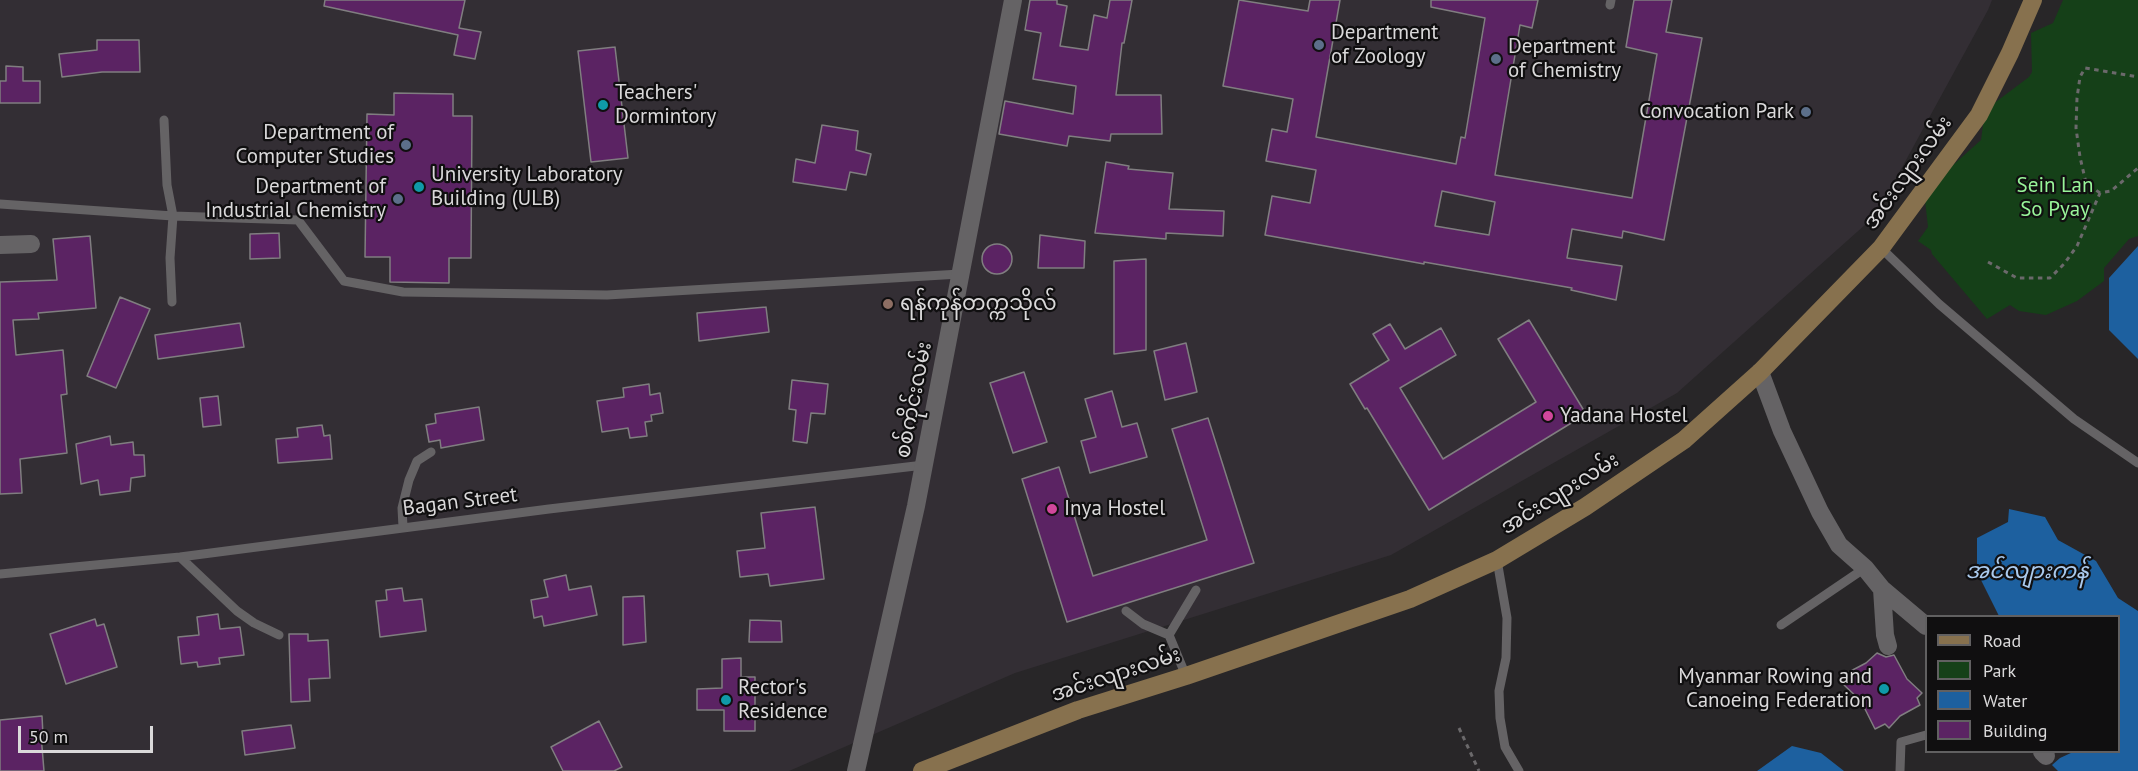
<!DOCTYPE html>
<html>
<head>
<meta charset="utf-8">
<style>
  body { margin:0 }
  #map { position:relative; width:2138px; height:771px; overflow:hidden; background:#282628; font-family:"PT Sans",sans-serif }
  canvas { display:block }
  .legend { position:absolute; left:1925px; top:615px; width:195px; height:138px; box-sizing:border-box; background:#100f10; border:2px solid #616061; margin:0; padding:8px 10px; list-style:none; font-size:18px; color:#dad9da }
  .legend li { display:flex; align-items:center; gap:12px; height:30px }
  .legend b { width:30px; border:2px solid #616061 }
  .scale { position:absolute; left:18px; top:726px; width:135px; height:27px; box-sizing:border-box; border:3px solid #dad9da; border-top:0; padding-left:8px; font-size:18px; line-height:21px; white-space:nowrap; color:#dad9da; -webkit-text-stroke:4px #100f10; paint-order:stroke }
</style>
</head>
<body>
<div id="map">
<canvas width="2138" height="771"></canvas>
<ul class="legend">
<li><b style="height:8px;background:#87714e"></b>Road</li>
<li><b style="height:16px;background:#154018"></b>Park</li>
<li><b style="height:16px;background:#1d609f"></b>Water</li>
<li><b style="height:16px;background:#5b2363"></b>Building</li>
</ul>
<div class="scale">50 m</div>
</div>
<script>
const c = document.querySelector('canvas').getContext('2d');
c.lineJoin = 'round';
function fill(path, color) {
  c.fillStyle = color;
  c.fill(path, 'evenodd');
}
function shape(rows) {
  const path = new Path2D();
  for (const r of rows) {
    if (r.length === 3) {
      path.moveTo(r[0] + r[2], r[1]);
      path.arc(r[0], r[1], r[2], 0, 2 * Math.PI);
      continue;
    }
    path.moveTo(r[0], r[1]);
    for (let i = 2; i < r.length; i += 2) path.lineTo(r[i], r[i + 1]);
  }
  return path;
}
function stroke(path, color, width, dash) {
  c.strokeStyle = color;
  c.lineWidth = width;
  c.lineCap = dash ? 'butt' : 'round';
  c.setLineDash(dash || []);
  c.stroke(path);
}
function label(font, color, halo, rows, align = 'center') {
  c.font = font + ' "PT Sans","Noto Sans Myanmar",sans-serif';
  c.lineWidth = 4.5;
  c.setLineDash([]);
  c.textBaseline = 'middle';
  c.strokeStyle = halo;
  c.fillStyle = color;
  for (const [text, x, y, turn = 0] of rows) {
    c.save();
    c.translate(x, y);
    c.rotate((+turn || 0) * Math.PI / 180);
    c.textAlign = isNaN(turn) ? turn : align;
    if (halo) c.strokeText(text, 0, 0);
    c.fillText(text, 0, 0);
    c.restore();
  }
}
fill(shape([
  [0,0,1992,0,1988,10,1876,215,1677,393,1391,555,1015,673,789,771,0,771]
]), '#332e34');
fill(shape([
  [2063,0,2138,0,2138,236,2129,239,2104,268,2104,281,2077,301,2046,315,2019,311,2010,305,1987,319,1932,254,1931,250,1918,241,1928,227,1924,191,1981,140,1985,110,2029,77,2032,72,2031,33,2053,23]
]), '#154018');
fill(shape([
  [2138,246,2138,359,2109,330,2109,278],
  [2009,509,2045,517,2058,540,2096,561,2118,598,2138,611,2138,771,2058,771,2052,765,2060,758,2073,752,2118,752,2118,616,1999,616,1977,572,1977,538,2008,522],
  [1792,746,1821,753,1844,771,1757,771]
]), '#1d609f');
const building = shape([
  [325,0,465,0,459,28,481,32,475,59,454,55,458,35,324,6,325,0],
  [1030,0,1057,0,1057,4,1067,6,1060,46,1088,50,1094,15,1107,18,1110,0,1132,0,1124,43,1122,43,1116,95,1161,95,1162,134,1111,134,1110,141,1069,136,1067,146,999,134,1005,101,1073,114,1076,86,1033,79,1041,33,1025,30,1030,0],
  [1239,0,1308,11,1310,0,1340,0,1316,137,1456,164,1461,137,1465,138,1485,18,1431,7,1431,0,1538,0,1532,28,1520,25,1495,175,1632,198,1657,54,1626,47,1634,0,1672,0,1666,32,1702,38,1664,240,1623,231,1622,238,1572,229,1567,258,1622,266,1616,300,1571,290,1572,288,1424,262,1424,264,1265,235,1272,196,1310,203,1316,170,1266,161,1272,129,1287,132,1293,99,1223,86,1239,0],
  [1442,191,1495,202,1489,235,1435,226,1442,191],
  [97,40,139,40,140,72,102,72,62,77,59,54,97,50,97,40],
  [615,47,628,158,591,162,578,51,615,47],
  [6,66,23,67,23,81,40,81,40,103,0,103,0,81,6,81,6,66],
  [394,93,453,94,453,116,472,116,471,258,449,258,449,283,390,282,390,257,365,257,367,114,394,115,394,93],
  [822,125,858,131,856,150,871,154,866,175,850,172,846,190,793,182,796,159,815,163,822,125],
  [1106,162,1129,166,1128,169,1173,173,1169,209,1224,211,1223,236,1166,233,1166,239,1095,233,1106,162],
  [279,233,280,258,250,259,250,234,279,233],
  [1040,235,1085,241,1084,268,1038,268,1040,235],
  [90,236,96,308,38,313,39,319,13,320,16,355,63,350,67,394,61,395,67,453,20,459,22,493,0,494,0,282,57,280,53,239,90,236],
  [997,259,15],
  [1146,259,1146,350,1114,354,1114,261,1146,259],
  [120,297,150,309,116,388,87,376,120,297],
  [766,307,769,332,699,341,697,313,766,307],
  [1529,320,1586,414,1429,510,1367,408,1365,409,1350,384,1389,360,1373,334,1390,324,1405,349,1441,328,1456,355,1400,388,1443,459,1536,402,1498,339,1529,320],
  [240,323,244,347,158,359,155,335,240,323],
  [1186,343,1197,392,1165,400,1154,351,1186,343],
  [1024,372,1047,442,1013,453,990,383,1024,372],
  [792,380,828,384,825,414,811,413,807,443,793,441,796,410,789,409,792,380],
  [649,384,650,395,660,393,663,413,651,415,652,421,645,422,647,436,630,438,628,428,602,432,597,401,624,397,623,388,649,384],
  [1112,391,1122,427,1137,423,1147,457,1090,473,1081,441,1096,437,1085,399,1112,391],
  [218,396,221,425,203,427,200,398,218,396],
  [479,407,484,440,441,448,440,440,429,442,426,425,436,423,435,414,479,407],
  [1208,418,1254,563,1067,622,1022,479,1059,467,1093,576,1207,540,1172,429,1208,418],
  [322,425,324,436,330,435,332,459,278,463,276,439,298,437,297,428,322,425],
  [110,436,111,445,133,442,134,455,144,455,145,476,131,478,130,491,100,495,98,480,81,484,76,444,110,436],
  [815,507,824,579,770,586,768,574,740,577,737,551,765,548,761,513,815,507],
  [566,575,569,590,591,586,597,615,544,626,542,616,534,618,531,600,548,597,544,580,566,575],
  [402,588,404,601,422,599,426,631,380,637,376,601,387,600,386,590,402,588],
  [644,596,646,642,623,645,623,597,644,596],
  [218,614,220,629,240,627,244,655,219,658,220,664,198,667,197,662,181,664,178,637,199,635,197,617,218,614],
  [95,619,97,626,104,624,117,667,66,684,50,634,95,619],
  [750,620,781,621,782,642,749,642,750,620],
  [289,634,308,634,308,641,328,640,330,678,309,679,310,701,291,702,289,634],
  [1877,653,1886,657,1894,655,1907,679,1922,693,1917,698,1920,705,1900,716,1889,728,1885,724,1875,729,1861,701,1844,685,1850,679,1847,673,1866,663,1877,653],
  [741,658,741,677,755,677,755,731,724,731,724,710,697,710,697,689,722,688,722,659,741,658],
  [42,716,43,735,41,735,44,771,0,771,0,720,42,716],
  [599,721,622,767,614,771,563,771,551,747,599,721],
  [291,725,295,748,245,755,242,731,291,725]
]);
fill(building, '#5b2363');
stroke(building, '#807e80', 1.5);
stroke(shape([
  [2100,193,2086,183,2080,157,2076,128,2077,98,2080,77,2085,68,2138,77],
  [1988,262,2017,278,2050,278,2064,264,2077,246,2100,193,2111,191,2138,168],
  [1459,728,1479,771]
]), '#6b696b', 3, [4.5, 4.5]);
stroke(shape([
  [1610,5,1611,0],
  [164,120,167,185,173,216,170,258,172,302],
  [0,204,173,216,298,220,344,281,403,292,607,295,960,274],
  [1881,248,1939,304,2074,419,2138,463],
  [403,527,402,508,409,480,417,461,431,452],
  [180,557,237,611,254,623,279,635],
  [1497,560,1507,618,1506,658,1499,691,1500,718,1505,747,1519,771],
  [0,574,180,557,549,509,924,465],
  [1126,611,1143,624,1169,635],
  [1781,625,1865,568],
  [1186,676,1169,635,1196,590],
  [1900,771,1901,742,1926,735]
]), '#656365', 9);
stroke(shape([
  [0,245,31,244],
  [1760,372,1782,431,1820,512,1839,545,1865,568,1882,589,1885,635,1888,646],
  [1882,589,1926,626],
  [2042,752,2046,756],
  [856,771,916,506,1013,0]
]), '#656365', 18);
stroke(shape([
  [922,771,1078,710,1186,676,1410,599,1497,560,1585,507,1684,440,1760,372,1881,248,1979,115,2010,53,2033,0]
]), '#87714e', 18);
for (const [x, y, r, color] of [
  [1319,45,6,"#5c6f8a"],
  [1496,59,6,"#5c6f8a"],
  [603,105,6,"#0f9aa8"],
  [1806,112,6,"#5c6f8a"],
  [406,145,6,"#5c6f8a"],
  [419,187,6,"#0f9aa8"],
  [398,199,6,"#5c6f8a"],
  [888,304,6,"#8d6e63"],
  [1548,416,6,"#d1479c"],
  [1052,509,6,"#d1479c"],
  [1884,689,6,"#0f9aa8"],
  [726,700,6,"#0f9aa8"]
]) {
  const dot = new Path2D();
  dot.arc(x, y, r, 0, 2 * Math.PI);
  c.fillStyle = color;
  c.fill(dot);
  stroke(dot, '#100f10', 2);
}
label('21px', '#dad9da', '#100f10', [
  ["Department",1331,33],
  ["of Zoology",1331,57],
  ["Department",1508,47],
  ["of Chemistry",1508,71],
  ["Teachers'",615,93],
  ["Dormintory",615,117],
  ["Convocation Park",1794,112,"right"],
  ["Department of",394,133,"right"],
  ["Computer Studies",394,157,"right"],
  ["University Laboratory",431,175],
  ["Building (ULB)",431,199],
  ["Department of",386,187,"right"],
  ["Industrial Chemistry",386,211,"right"],
  ["ရန်ကုန်တက္ကသိုလ်",900,304],
  ["Yadana Hostel",1560,416],
  ["Inya Hostel",1064,509],
  ["Myanmar Rowing and",1872,677,"right"],
  ["Canoeing Federation",1872,701,"right"],
  ["Rector's",738,688],
  ["Residence",738,712]
], 'left');
label('21px', '#dad9da', '#100f10', [
  ["အင်းလျားလမ်း",1908,173,-54],
  ["စစ်ကိုင်းလမ်း",914,400,-79],
  ["အင်းလျားလမ်း",1560,494,-32],
  ["Bagan Street",460,502,-7],
  ["အင်းလျားလမ်း",1116,675,-18]
]);
label('21px', '#98f499', '#100f10', [
  ["Sein Lan",2055,186],
  ["So Pyay",2055,210]
]);
label('italic 22px', '#abcbee', '#100f10', [
  ["အင်လျားကန်",2027,572]
]);
</script>
</body>
</html>
